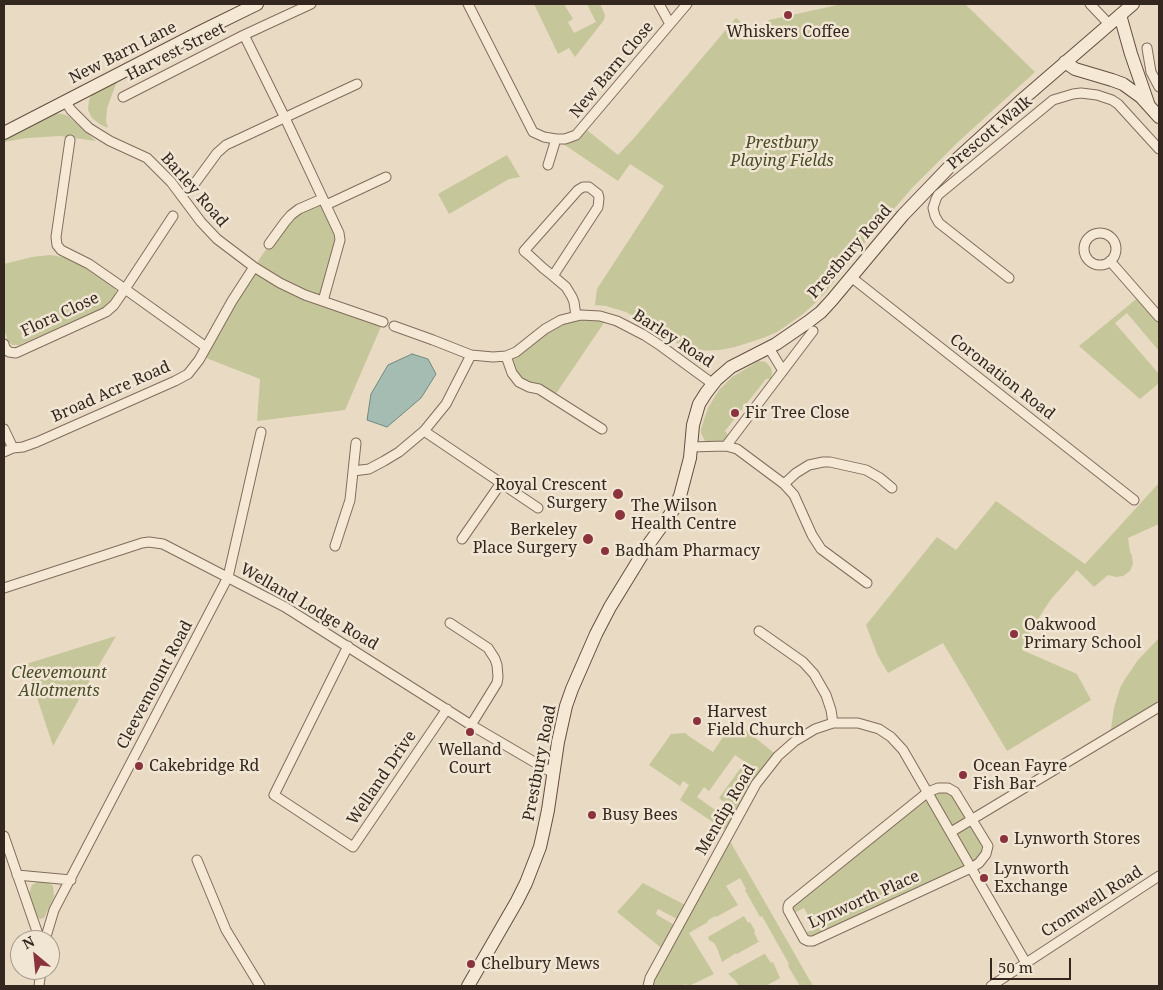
<!DOCTYPE html>
<html>
<head>
<meta charset="utf-8">
<style>
  body { margin:0 }
  #map { position:relative; width:1163px; height:990px; overflow:hidden; background:#e9dac4; font-family:"Noto Serif",serif }
  canvas { display:block }
  .frame { position:absolute; inset:0; border:5px solid #33271f; pointer-events:none }
  .north { position:absolute; left:10px; top:930px; width:50px; height:50px; box-sizing:border-box; background:#f1e5d3; border:1px solid #a5998b; border-radius:50%; rotate:332deg; font-size:14px; font-weight:700; line-height:20px; text-align:center; color:#33271f }
  .north::after { content:''; display:block; margin:auto; width:18px; height:22px; background:#8a333c; clip-path:polygon(50% 0,100% 100%,50% 72%,0 100%) }
  .scale { position:absolute; left:990px; top:958px; width:81px; height:22px; box-sizing:border-box; border:2px solid #33271f; border-top:0; padding-left:6px; font-size:15px; line-height:18px; white-space:nowrap; color:#33271f; -webkit-text-stroke:4px #f1e5d3; paint-order:stroke }
</style>
</head>
<body>
<div id="map">
<canvas width="1163" height="990"></canvas>
<div class="frame"></div>
<div class="north">N</div>
<div class="scale">50 m</div>
</div>
<script>
const c = document.querySelector('canvas').getContext('2d');
c.lineJoin = 'round';
function fill(path, color) {
  c.fillStyle = color;
  c.fill(path, 'evenodd');
}
function shape(rows) {
  const path = new Path2D();
  for (const r of rows) {
    if (r.length === 3) {
      path.moveTo(r[0] + r[2], r[1]);
      path.arc(r[0], r[1], r[2], 0, 2 * Math.PI);
      continue;
    }
    path.moveTo(r[0], r[1]);
    for (let i = 2; i < r.length; i += 2) path.lineTo(r[i], r[i + 1]);
  }
  return path;
}
function stroke(path, color, width, dash) {
  c.strokeStyle = color;
  c.lineWidth = width;
  c.lineCap = dash ? 'butt' : 'round';
  c.setLineDash(dash || []);
  c.stroke(path);
}
function label(font, color, halo, rows, align = 'center') {
  c.font = font + ' "Noto Serif",serif';
  c.lineWidth = 5;
  c.setLineDash([]);
  c.textBaseline = 'middle';
  c.strokeStyle = halo;
  c.fillStyle = color;
  for (const [text, x, y, turn = 0] of rows) {
    c.save();
    c.translate(x, y);
    c.rotate((+turn || 0) * Math.PI / 180);
    c.textAlign = isNaN(turn) ? turn : align;
    if (halo) c.strokeText(text, 0, 0);
    c.fillText(text, 0, 0);
    c.restore();
  }
}
fill(shape([
  [534,4,564,4,573,19,568,22,574,33,596,22,587,4,600,4,605,15,604,20,575,57,569,48,558,54],
  [842,4,965,4,1035,72,958,142,912,188,861,247,825,293,814,304,803,314,777,332,763,338,735,347,720,350,690,351,635,317,626,312,606,306,595,305,597,289,664,186,630,164,618,181,556,139,565,139,583,127,618,155,634,138,736,18,755,34,769,20],
  [121,78,116,84,107,108,106,121,108,128,101,125,92,118,88,110,89,100,93,92],
  [52,113,62,114,68,116,96,141,60,136,27,138,4,142,4,138],
  [507,155,520,177,509,179,449,214,438,194],
  [322,199,339,233,323,301,383,322,345,410,257,421,260,379,201,356,254,267,285,222],
  [50,255,63,257,85,268,114,286,116,291,115,295,110,304,106,307,19,345,12,345,8,341,4,329,4,264,32,257],
  [1140,296,1159,317,1159,351,1127,313,1115,323,1159,374,1159,383,1140,399,1079,346],
  [608,317,553,398,512,373,511,354,561,320],
  [759,361,766,362,771,368,772,372,771,379,766,379,725,431,728,435,724,440,721,442,708,443,705,441,701,433,701,429,708,408,719,390,732,377],
  [1159,483,1159,524,1128,538,1130,552,1132,556,1133,564,1130,571,1123,576,1116,577,1108,575,1094,587,1077,570,1052,598,1045,608,1032,629,1022,650,1077,674,1091,700,1007,751,943,643,888,673,878,656,866,625,937,537,956,550,996,501,1085,564],
  [116,636,77,703,53,746,26,664],
  [1159,638,1159,706,1110,736,1114,708,1120,688,1125,679,1138,660],
  [734,721,778,756,729,833,680,800,689,785,683,781,680,786,649,765,671,734,686,733,687,735,713,752],
  [735,755,745,762,719,798,724,802,718,812,697,797,704,787,709,791],
  [948,788,988,846,979,863,813,941,802,935,815,928,804,908,790,915,789,904,928,792],
  [727,836,762,897,813,986,800,986,788,966,789,964,762,916,760,917,745,890,746,889,740,878,726,886,738,905,716,917,715,916,707,921,708,922,689,933,714,974,689,986,687,986,686,984,684,985,684,986,648,986,665,951,617,912,643,883,689,907],
  [658,909,681,921,678,927,657,915,656,913],
  [39,881,47,882,53,886,54,897,44,918,40,919,37,917,29,893,32,885],
  [744,916,748,923,750,922,755,931,754,932,758,941,760,941,737,954,736,953,722,962,717,948,714,943,709,940,708,937],
  [764,954,765,954,771,963,773,962,780,978,766,986,739,986,735,980,728,974]
]), '#c5c699');
const water = shape([
  [412,354,428,359,436,374,421,398,387,427,367,420,371,394,388,365,412,354]
]);
fill(water, '#a5bcb3');
stroke(water, '#6e8980', 1);
const street = shape([
  [468,4,533,132,544,137,556,139,565,139,576,135,687,4],
  [659,4,670,24],
  [1090,4,1109,24],
  [244,35,311,4],
  [1147,48,1151,72,1159,87],
  [123,97,244,35,285,118,339,233,340,240,323,301],
  [65,101,71,110,89,128,110,141,147,158,171,182,201,222,217,239,254,267,280,283,305,295,383,322],
  [70,140,56,237,57,245,61,250,89,264,125,289,206,347],
  [548,165,556,139],
  [195,183,217,153,226,145,357,84],
  [326,205,386,177],
  [1100,249,16],
  [269,244,285,222,291,215,299,209,322,199],
  [1110,261,1159,317],
  [553,276,598,207,599,198,598,194,589,187,583,187,578,190,524,251,530,256,543,268,553,276,566,287,572,297,574,302,576,316],
  [851,277,1134,500],
  [1009,278,939,223,935,216,933,208,936,199,938,195,1053,100,1073,94,1081,93,1097,95,1112,100,1118,104,1159,149],
  [394,326,433,340,471,355,493,357,506,356,516,352,545,329,561,320,581,315,600,316,617,321,644,335,661,346,713,384],
  [4,344,5,348,9,352,16,353,106,312,114,305,125,289,173,216],
  [769,348,783,371],
  [506,356,512,373,519,382,529,387,539,389,602,429],
  [4,429,13,448],
  [424,431,501,483,462,539],
  [726,446,813,331],
  [690,447,726,446,737,449,784,484,794,495,812,535,821,549,867,583],
  [4,452,13,448,23,447,37,442,175,381,188,374,199,360,232,301,254,267],
  [353,471,369,469,384,461,399,452,424,431,446,404,471,355],
  [501,483,538,508],
  [784,484,796,473,809,465,823,462,830,462,866,470,880,478,892,488],
  [335,546,350,500,356,443],
  [4,588,142,543,149,542,163,544,285,607,471,725,553,773],
  [450,623,488,648,495,659,497,665,498,677,497,683,471,725],
  [759,631,803,662,814,674,826,695,831,710,833,723],
  [348,646,274,795,353,847,447,709],
  [938,788,948,788,955,792,988,846,986,854,979,863,971,868,813,941,808,941,804,939,788,910,788,907,789,904,928,792,938,788],
  [951,832,1159,707],
  [4,836,40,940],
  [197,860,226,930,260,986],
  [17,875,71,880],
  [45,940,54,910,228,577,261,432],
  [39,986,41,970],
  [648,986,650,978,756,784,778,756,795,741,815,729,833,723,858,723,879,729,891,737,903,750,1026,963],
  [991,986,1159,876]
]);
const secondary = shape([
  [1120,15,1131,54,1148,103],
  [1065,62,1075,69,1112,80,1123,84,1141,97,1159,117],
  [4,133,200,32,257,4],
  [468,986,517,901,526,883,540,847,544,829,548,810,558,742,566,706,572,689,596,634,610,607,648,545,674,509,680,496,690,458,693,425,699,404,706,393,716,380,731,367,776,344,808,322,821,312,832,300,903,215,954,162,1023,99,1133,4]
]);
stroke(street, '#816c5d', 11);
stroke(secondary, '#634e40', 14);
stroke(street, '#f5e9d6', 9);
stroke(secondary, '#f5e9d6', 12);
for (const [x, y, r, color] of [
  [788,15,5,"#8a333c"],
  [735,413,5,"#8a333c"],
  [618,494,6,"#8a333c"],
  [620,515,6,"#8a333c"],
  [588,539,6,"#8a333c"],
  [605,551,5,"#8a333c"],
  [1014,634,5,"#8a333c"],
  [697,721,5,"#8a333c"],
  [470,732,5,"#8a333c"],
  [139,766,5,"#8a333c"],
  [963,775,5,"#8a333c"],
  [592,815,5,"#8a333c"],
  [1004,839,5,"#8a333c"],
  [984,878,5,"#8a333c"],
  [471,964,5,"#8a333c"]
]) {
  const dot = new Path2D();
  dot.arc(x, y, r, 0, 2 * Math.PI);
  c.fillStyle = color;
  c.fill(dot);
  stroke(dot, '#f1e5d3', 2);
}
label('16px', '#33271f', '#f1e5d3', [
  ["Whiskers Coffee",788,32,"center"],
  ["Fir Tree Close",745,413],
  ["Royal Crescent",607,485,"right"],
  ["Surgery",607,503,"right"],
  ["The Wilson",631,506],
  ["Health Centre",631,524],
  ["Berkeley",577,530,"right"],
  ["Place Surgery",577,548,"right"],
  ["Badham Pharmacy",615,551],
  ["Oakwood",1024,625],
  ["Primary School",1024,643],
  ["Harvest",707,712],
  ["Field Church",707,730],
  ["Welland",470,750,"center"],
  ["Court",470,768,"center"],
  ["Cakebridge Rd",149,766],
  ["Ocean Fayre",973,766],
  ["Fish Bar",973,784],
  ["Busy Bees",602,815],
  ["Lynworth Stores",1014,839],
  ["Lynworth",994,869],
  ["Exchange",994,887],
  ["Chelbury Mews",481,964]
], 'left');
label('16px', '#33271f', '#f1e5d3', [
  ["Harvest Street",176,52,-27],
  ["New Barn Lane",123,53,-27],
  ["New Barn Close",612,70,-50],
  ["Prescott Walk",990,133,-40],
  ["Barley Road",194,190,49],
  ["Prestbury Road",850,252,-49],
  ["Flora Close",60,315,-25],
  ["Barley Road",673,339,33],
  ["Coronation Road",1002,377,38],
  ["Broad Acre Road",111,392,-24],
  ["Welland Lodge Road",309,607,30],
  ["Cleevemount Road",155,685,-62],
  ["Prestbury Road",540,763,-79],
  ["Welland Drive",382,778,-56],
  ["Mendip Road",726,810,-60],
  ["Lynworth Place",864,900,-24],
  ["Cromwell Road",1092,902,-33]
]);
label('italic 16px', '#484d28', '#f1e5d3', [
  ["Prestbury",782,143],
  ["Playing Fields",782,161],
  ["Cleevemount",59,673],
  ["Allotments",59,691]
]);
</script>
</body>
</html>
